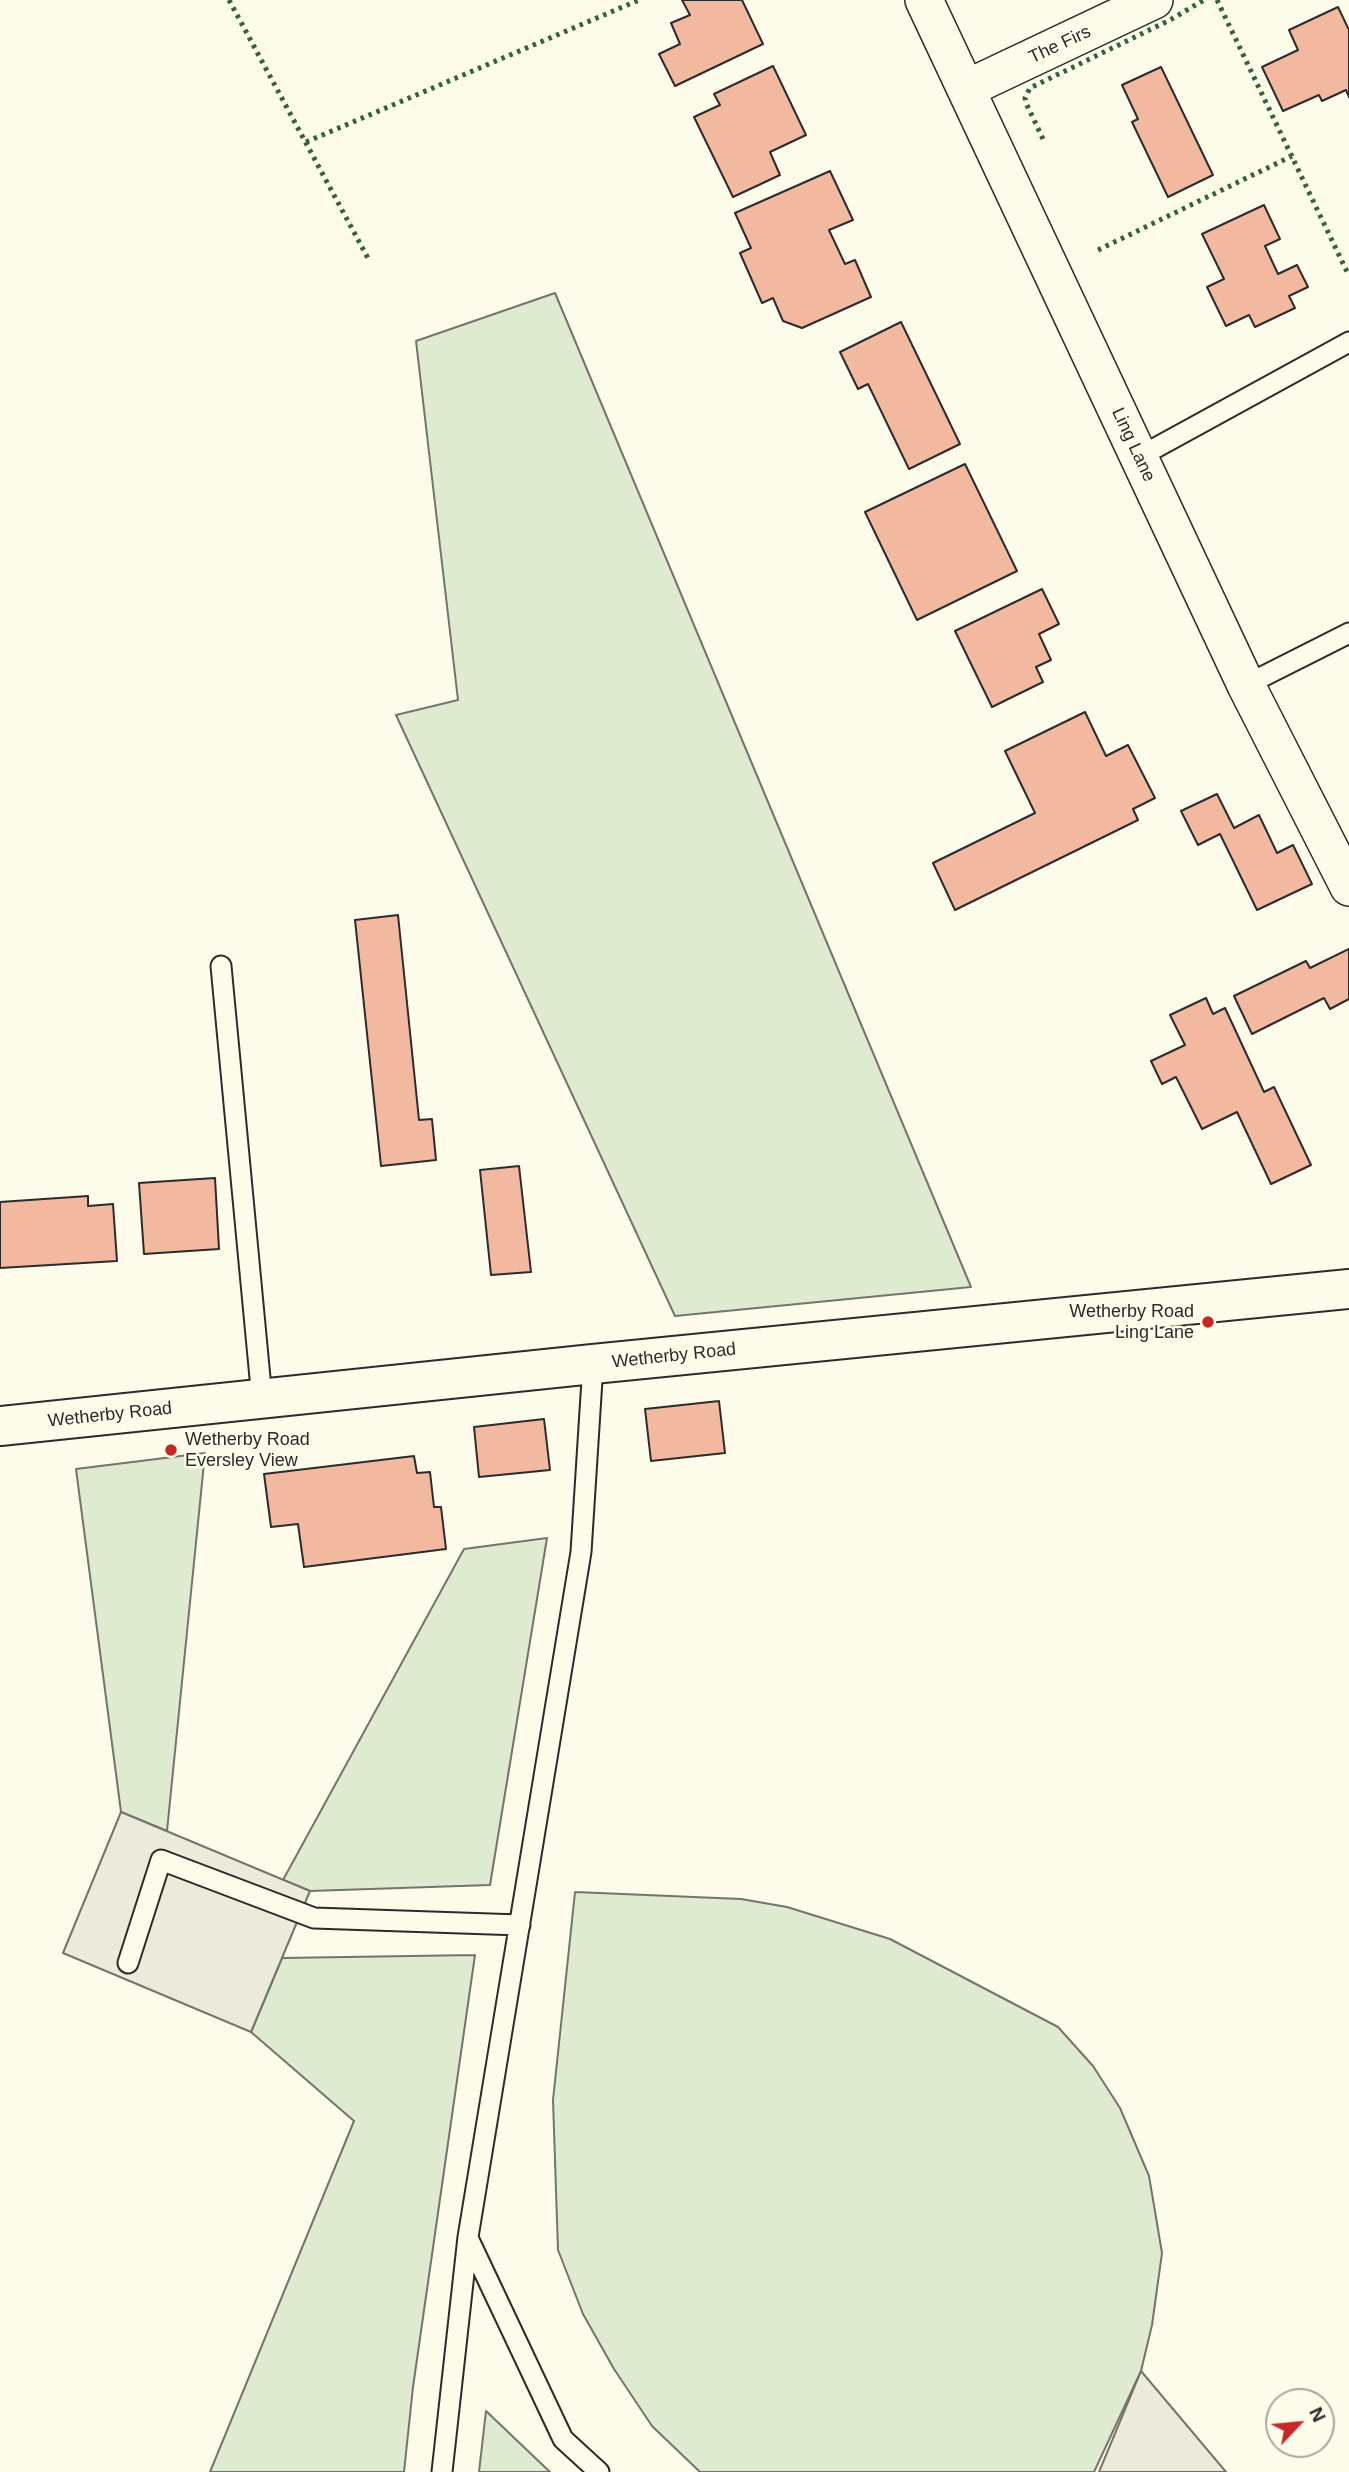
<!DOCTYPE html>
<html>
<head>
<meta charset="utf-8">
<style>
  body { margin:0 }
  #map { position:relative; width:1349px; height:2472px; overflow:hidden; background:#fdfbea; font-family:Helvetica,sans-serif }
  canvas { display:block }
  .north { position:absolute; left:1265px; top:2388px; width:70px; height:70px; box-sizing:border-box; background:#fdfbea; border:2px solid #a9a89e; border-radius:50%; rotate:64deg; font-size:19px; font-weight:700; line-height:28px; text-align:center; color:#2b2b2b }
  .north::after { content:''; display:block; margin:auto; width:24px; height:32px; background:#c62828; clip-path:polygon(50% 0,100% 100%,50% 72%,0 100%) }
</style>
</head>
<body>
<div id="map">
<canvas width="1349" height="2472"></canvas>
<div class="north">N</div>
</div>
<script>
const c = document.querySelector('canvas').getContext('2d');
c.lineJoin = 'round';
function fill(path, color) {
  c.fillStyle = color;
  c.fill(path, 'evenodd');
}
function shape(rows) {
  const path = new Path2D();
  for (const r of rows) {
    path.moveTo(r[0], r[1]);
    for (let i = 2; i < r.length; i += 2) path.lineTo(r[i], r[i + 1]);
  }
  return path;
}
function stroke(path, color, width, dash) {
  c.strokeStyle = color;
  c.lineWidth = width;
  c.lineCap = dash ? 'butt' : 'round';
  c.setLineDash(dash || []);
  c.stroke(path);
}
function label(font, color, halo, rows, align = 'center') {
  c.font = font + ' Helvetica,sans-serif';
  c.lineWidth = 5;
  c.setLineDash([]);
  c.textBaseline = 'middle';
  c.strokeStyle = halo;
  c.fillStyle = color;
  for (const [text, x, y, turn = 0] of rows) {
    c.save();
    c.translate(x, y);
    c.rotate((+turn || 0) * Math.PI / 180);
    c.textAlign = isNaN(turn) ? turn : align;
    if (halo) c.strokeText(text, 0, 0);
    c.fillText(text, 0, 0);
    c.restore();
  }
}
const green = shape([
  [555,293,971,1287,675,1316,396,715,458,700,416,341,555,293],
  [205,1453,167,1831,121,1812,76,1469,205,1453],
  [547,1538,490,1885,310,1891,283,1880,464,1549,547,1538],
  [575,1892,741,1899,787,1907,890,1939,1058,2027,1093,2066,1120,2108,1149,2176,1162,2253,1152,2325,1141,2371,1094,2472,700,2472,652,2426,614,2369,583,2314,558,2250,553,2100,575,1892],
  [475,1955,413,2387,404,2472,210,2472,354,2121,251,2032,282,1958,475,1955],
  [486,2411,550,2472,479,2472,486,2411]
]);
fill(green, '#deebd1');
stroke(green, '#74746e', 2);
const parking = shape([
  [121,1812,310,1891,251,2032,63,1953,121,1812],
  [1141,2371,1226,2472,1099,2472,1141,2371]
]);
fill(parking, '#eceadb');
stroke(parking, '#74746e', 2);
const building = shape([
  [682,0,742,0,763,44,675,86,659,54,680,44,671,23,690,15,682,0],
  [1338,7,1349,30,1349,97,1346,90,1322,101,1319,95,1283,111,1262,67,1298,50,1289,30,1338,7],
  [773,66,806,135,770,152,780,175,733,197,694,117,720,105,714,94,773,66],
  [1161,67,1213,175,1168,197,1132,122,1138,119,1122,85,1161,67],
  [830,171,853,220,829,230,845,264,855,260,871,297,802,328,783,321,773,298,762,303,740,253,751,248,735,213,830,171],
  [1264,205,1280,239,1265,246,1278,274,1297,265,1308,287,1289,296,1295,308,1255,327,1249,315,1226,326,1207,287,1224,279,1202,234,1264,205],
  [901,322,960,444,909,469,868,384,858,389,840,352,901,322],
  [965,464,1017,571,917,620,865,512,965,464],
  [1042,589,1059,624,1039,634,1051,660,1036,667,1043,682,992,707,955,631,1042,589],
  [1085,712,1106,756,1128,745,1155,798,1133,809,1138,820,955,910,933,863,1035,813,1005,751,1085,712],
  [1217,794,1234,828,1259,815,1277,853,1293,845,1312,884,1257,910,1220,834,1198,845,1181,811,1217,794],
  [398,915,419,1120,432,1119,436,1160,381,1166,355,920,398,915],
  [1349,949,1349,999,1330,1009,1324,998,1252,1034,1234,996,1306,961,1310,968,1349,949],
  [1206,998,1213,1014,1225,1008,1264,1092,1274,1087,1311,1165,1271,1184,1237,1112,1202,1129,1176,1077,1162,1084,1151,1061,1185,1045,1170,1015,1206,998],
  [519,1166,531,1272,491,1275,480,1170,519,1166],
  [215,1178,219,1249,144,1254,139,1183,215,1178],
  [88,1196,88,1206,113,1204,117,1261,0,1268,0,1202,88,1196],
  [719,1401,725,1453,651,1461,645,1409,719,1401],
  [544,1419,550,1470,479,1477,474,1427,544,1419],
  [414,1456,417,1473,430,1472,434,1507,441,1507,446,1549,304,1567,298,1524,271,1527,264,1474,414,1456]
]);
fill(building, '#f2b8a0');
stroke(building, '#2b2b2b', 2);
const lane = shape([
  [1139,457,1349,342],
  [1246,685,1349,633],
  [221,966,262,1399],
  [128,1963,161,1860,314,1918,520,1925],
  [468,2238,563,2439,599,2472],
  [442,2472,468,2237,581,1552,593,1364]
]);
const street = shape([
  [924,0,1246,685,1349,887],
  [966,89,1154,0]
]);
const primary = shape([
  [0,1426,593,1364,1349,1289]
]);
stroke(lane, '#2b2b2b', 23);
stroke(street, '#2b2b2b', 40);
stroke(primary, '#2b2b2b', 42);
stroke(lane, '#fdfbea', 19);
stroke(street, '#fdfbea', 37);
stroke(primary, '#fdfbea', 38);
stroke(shape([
  [229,0,370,262],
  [1217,0,1349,276],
  [1043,139,1026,103,1025,98,1030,88,1170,20,1204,0],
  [306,142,639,0],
  [1098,250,1292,156]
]), '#34623c', 5, [3.5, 5]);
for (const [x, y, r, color] of [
  [1208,1322,7,"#c62828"],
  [171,1450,7,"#c62828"]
]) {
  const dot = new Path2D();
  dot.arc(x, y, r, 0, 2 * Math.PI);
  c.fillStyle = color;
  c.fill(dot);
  stroke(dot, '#fdfbea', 2.5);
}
label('18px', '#2b2b2b', '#fdfbea', [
  ["The Firs",1060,45,-25],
  ["Ling Lane",1133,445,65],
  ["Wetherby Road",674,1356,-6],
  ["Wetherby Road",110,1415,-6]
]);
label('18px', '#2b2b2b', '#fdfbea', [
  ["Wetherby Road",1194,1312],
  ["Ling Lane",1194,1333],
  ["Wetherby Road",185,1440,"left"],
  ["Eversley View",185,1461,"left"]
], 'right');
</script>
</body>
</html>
